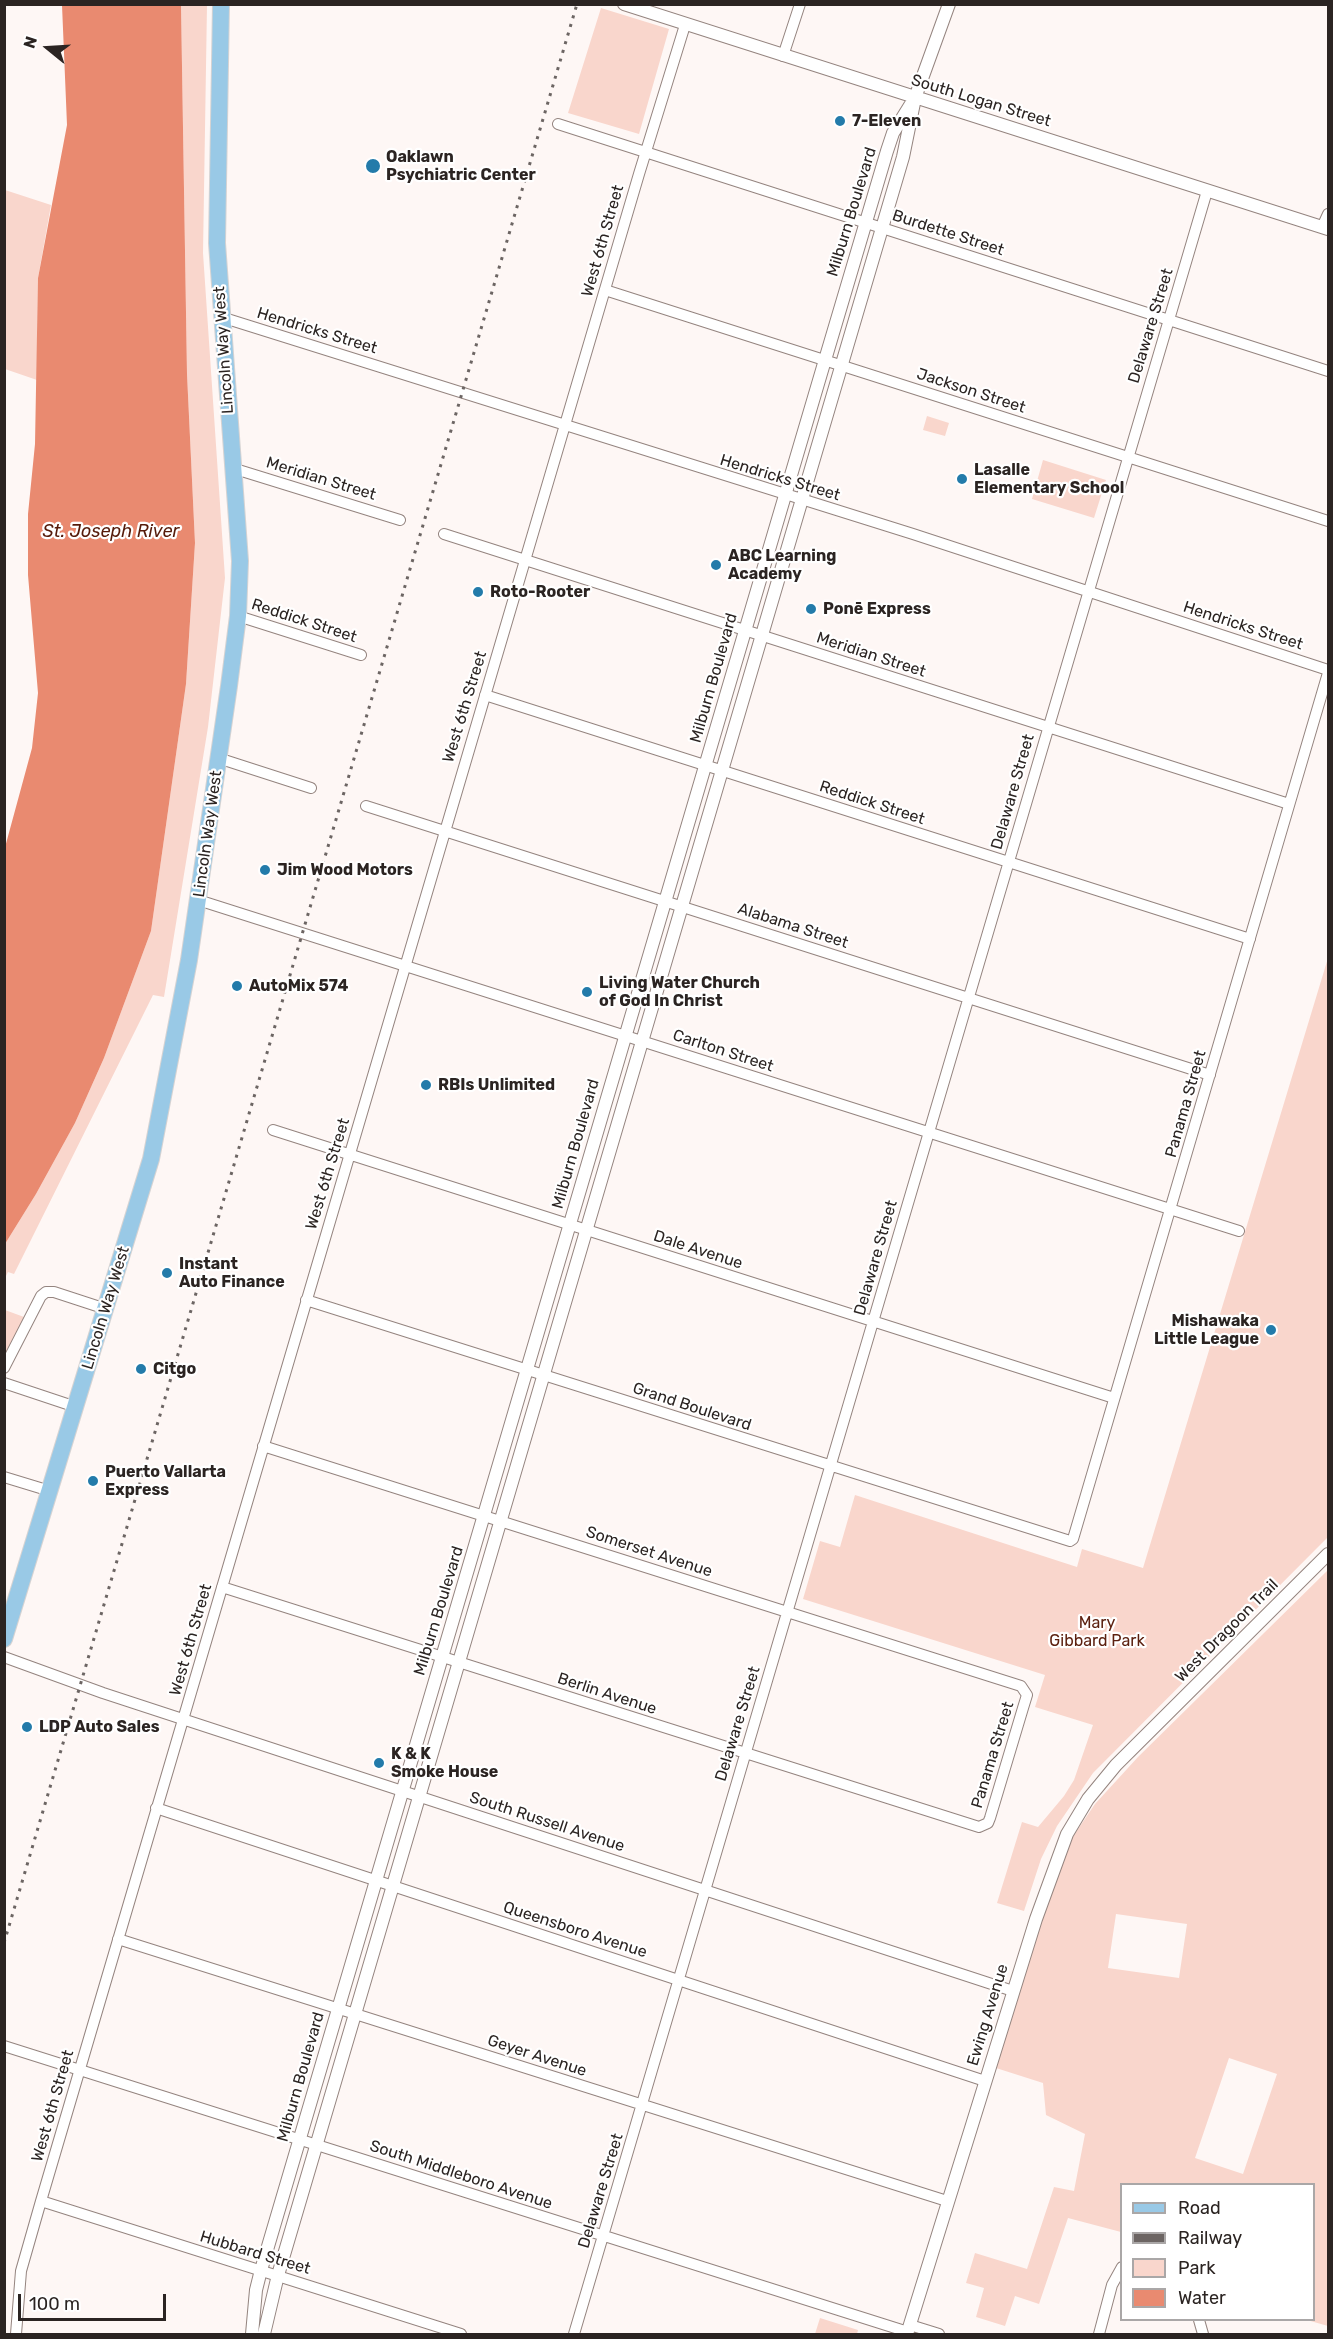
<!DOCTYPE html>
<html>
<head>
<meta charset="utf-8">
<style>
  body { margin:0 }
  #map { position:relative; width:1333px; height:2339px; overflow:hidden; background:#fef7f5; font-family:Rubik,sans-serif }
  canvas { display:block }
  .frame { position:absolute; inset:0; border:6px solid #2b2422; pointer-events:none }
  .legend { position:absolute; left:1120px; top:2183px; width:195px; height:138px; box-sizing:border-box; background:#fff; border:2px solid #aaa7a7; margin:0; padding:8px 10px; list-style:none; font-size:18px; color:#2b2422 }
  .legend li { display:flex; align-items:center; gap:12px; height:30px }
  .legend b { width:30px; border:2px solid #aaa7a7 }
  .north { position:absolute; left:18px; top:18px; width:60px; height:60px; -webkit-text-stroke:4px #fff; paint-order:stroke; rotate:288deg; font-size:16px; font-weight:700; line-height:24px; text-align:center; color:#2b2422 }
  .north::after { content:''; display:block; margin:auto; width:21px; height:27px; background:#2b2422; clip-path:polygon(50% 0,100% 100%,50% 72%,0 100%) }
  .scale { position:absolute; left:18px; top:2294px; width:148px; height:27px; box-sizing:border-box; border:3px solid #2b2422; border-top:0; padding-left:8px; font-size:18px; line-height:21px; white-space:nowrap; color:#2b2422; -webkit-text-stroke:4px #fff; paint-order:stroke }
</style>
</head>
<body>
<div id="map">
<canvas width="1333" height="2339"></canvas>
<div class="frame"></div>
<ul class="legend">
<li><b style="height:8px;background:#99c9e6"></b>Road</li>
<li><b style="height:8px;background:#6c6563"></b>Railway</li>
<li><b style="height:16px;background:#f9d6cc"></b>Park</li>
<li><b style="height:16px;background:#e98a70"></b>Water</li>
</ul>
<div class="north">N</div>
<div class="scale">100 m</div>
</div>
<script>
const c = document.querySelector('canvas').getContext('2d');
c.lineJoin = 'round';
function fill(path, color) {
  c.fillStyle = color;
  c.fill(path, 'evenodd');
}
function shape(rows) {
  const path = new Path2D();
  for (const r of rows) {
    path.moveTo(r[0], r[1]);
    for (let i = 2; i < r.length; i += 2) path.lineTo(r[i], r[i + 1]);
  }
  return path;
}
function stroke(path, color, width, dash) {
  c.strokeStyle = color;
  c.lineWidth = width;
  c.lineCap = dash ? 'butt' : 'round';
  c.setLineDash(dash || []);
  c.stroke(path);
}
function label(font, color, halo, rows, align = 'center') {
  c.font = font + ' Rubik,sans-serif';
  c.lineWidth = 4.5;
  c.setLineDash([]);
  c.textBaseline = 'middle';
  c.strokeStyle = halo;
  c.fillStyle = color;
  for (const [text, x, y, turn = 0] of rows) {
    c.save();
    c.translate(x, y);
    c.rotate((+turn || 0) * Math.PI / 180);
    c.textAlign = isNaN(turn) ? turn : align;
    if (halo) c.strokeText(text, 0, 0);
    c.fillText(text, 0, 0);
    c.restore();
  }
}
fill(shape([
  [181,5,207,5,203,253,225,578,208,727,164,997,153,995,14,1274,8,1272,5,1278,5,1244,36,1194,75,1123,104,1058,151,931,186,684,195,543,187,374],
  [601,8,669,29,639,134,568,113],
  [5,190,51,205,38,278,37,380,5,369],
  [927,416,949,423,945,436,923,430],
  [1043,460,1106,480,1094,518,1032,499],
  [1328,958,1328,1537,1093,1773,1057,1826,1041,1859,1024,1911,997,1903,1022,1822,1038,1827,1064,1796,1074,1780,1093,1725,1035,1707,1045,1675,803,1599,820,1541,840,1547,855,1495,1077,1567,1082,1549,1143,1568],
  [5,1310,24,1317,5,1357],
  [1328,1570,1328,2326,1307,2320,1314,2320,1314,2184,1122,2184,1121,2232,1068,2218,1039,2304,1015,2296,1005,2326,976,2317,984,2288,966,2283,975,2253,1027,2269,1054,2187,1074,2191,1085,2134,1046,2115,1043,2083,996,2068,1057,1871,1070,1841,1095,1804,1138,1757],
  [1116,1914,1187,1924,1179,1978,1108,1968],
  [1229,2058,1277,2074,1243,2174,1195,2158],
  [820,2318,858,2330,857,2334,815,2334]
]), '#f9d6cc');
fill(shape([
  [62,5,181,5,187,374,195,543,186,684,151,931,104,1058,75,1123,36,1194,5,1244,4,851,32,748,38,693,28,575,28,514,35,444,38,278,67,125]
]), '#e98a70');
const minor = shape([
  [783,56,800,4],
  [558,124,1328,371],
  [1322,227,1328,214],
  [605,290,1328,521],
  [221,317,913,534,1328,670],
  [232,468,400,520],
  [444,534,1289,804],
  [238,616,361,655],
  [485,695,1250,939],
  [218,758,311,788],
  [366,806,1210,1075],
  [198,900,1239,1231],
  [273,1130,1114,1398],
  [306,1300,1070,1541,1073,1539,1328,673],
  [4,1368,41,1296,46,1292,54,1292,106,1309],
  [4,1383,76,1407],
  [4,1477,50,1491],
  [222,1587,979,1827,988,1823,990,1818,1023,1708,1027,1695,1021,1686,263,1446],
  [4,1657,103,1693,1013,1991],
  [156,1808,985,2081],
  [118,1939,947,2201],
  [4,2046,908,2332],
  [41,2201,461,2334],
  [1199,2320,1203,2334],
  [910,2325,939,2334],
  [16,2334,21,2271,41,2201,639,174,685,25],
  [574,2334,1207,191],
  [1099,2334,1112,2285,1122,2267]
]);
const tertiary = shape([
  [624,4,1328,229],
  [252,2334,256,2290,261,2270,825,360,887,151,893,133,911,104],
  [264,2334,278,2275,903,157,915,98,949,4],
  [907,2334,1036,1919,1067,1834,1088,1799,1116,1765,1328,1554]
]);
const primary = shape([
  [4,1639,151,1159,189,960,229,686,238,616,240,561,217,243,221,4]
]);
stroke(minor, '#94847f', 12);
stroke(tertiary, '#94847f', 14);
stroke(primary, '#d5d3d3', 18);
stroke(minor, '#fff', 10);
stroke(tertiary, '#fff', 12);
stroke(primary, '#99c9e6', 16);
stroke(shape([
  [4,1943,577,4]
]), '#6c6563', 3, [3, 6]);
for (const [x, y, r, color] of [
  [840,121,6,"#237baa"],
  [373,166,8,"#237baa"],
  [962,479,6,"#237baa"],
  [716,565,6,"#237baa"],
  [478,592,6,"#237baa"],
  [811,609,6,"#237baa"],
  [265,870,6,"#237baa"],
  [237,986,6,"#237baa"],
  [587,992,6,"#237baa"],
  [426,1085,6,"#237baa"],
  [167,1273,6,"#237baa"],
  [1271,1330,6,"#237baa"],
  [141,1369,6,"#237baa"],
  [93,1481,6,"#237baa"],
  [27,1727,6,"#237baa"],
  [379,1763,6,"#237baa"]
]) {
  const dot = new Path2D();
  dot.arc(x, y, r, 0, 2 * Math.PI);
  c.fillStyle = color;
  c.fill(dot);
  stroke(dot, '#fff', 2);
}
label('16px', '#2b2422', '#fff', [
  ["South Logan Street",981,101,17],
  ["Milburn Boulevard",852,212,-73],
  ["Burdette Street",948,233,18],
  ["West 6th Street",603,241,-74],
  ["Delaware Street",1151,326,-73],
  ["Hendricks Street",317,331,17],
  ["Lincoln Way West",224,350,-94],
  ["Jackson Street",971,391,18],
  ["Hendricks Street",780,478,17],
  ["Meridian Street",321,479,17],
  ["Reddick Street",304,621,18],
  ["Hendricks Street",1243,626,18],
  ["Meridian Street",871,655,18],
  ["Milburn Boulevard",714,678,-74],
  ["West 6th Street",465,707,-73],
  ["Delaware Street",1013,792,-74],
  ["Reddick Street",872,803,18],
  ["Lincoln Way West",208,834,-82],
  ["Alabama Street",793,926,18],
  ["Carlton Street",723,1051,18],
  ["Panama Street",1186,1104,-74],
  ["Milburn Boulevard",576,1144,-74],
  ["West 6th Street",328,1174,-73],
  ["Dale Avenue",698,1250,18],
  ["Delaware Street",876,1258,-74],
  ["Lincoln Way West",106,1308,-73],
  ["Grand Boulevard",692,1407,18],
  ["Somerset Avenue",649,1552,18],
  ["Milburn Boulevard",439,1611,-73],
  ["West Dragoon Trail",1227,1631,-45],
  ["West 6th Street",191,1640,-74],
  ["Berlin Avenue",607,1694,18],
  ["Delaware Street",738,1724,-73],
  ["Panama Street",993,1755,-73],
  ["South Russell Avenue",547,1822,18],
  ["Queensboro Avenue",575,1930,18],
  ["Ewing Avenue",988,2015,-73],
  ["Geyer Avenue",537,2056,18],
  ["Milburn Boulevard",301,2077,-74],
  ["West 6th Street",53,2106,-74],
  ["South Middleboro Avenue",461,2175,18],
  ["Delaware Street",601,2191,-73],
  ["Hubbard Street",255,2253,17]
]);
label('bold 16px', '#2b2422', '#fff', [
  ["7-Eleven",852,121],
  ["Oaklawn",386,157],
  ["Psychiatric Center",386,175],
  ["Lasalle",974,470],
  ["Elementary School",974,488],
  ["ABC Learning",728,556],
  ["Academy",728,574],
  ["Roto-Rooter",490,592],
  ["Ponē Express",823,609],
  ["Jim Wood Motors",277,870],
  ["Living Water Church",599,983],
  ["of God In Christ",599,1001],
  ["AutoMix 574",249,986],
  ["RBIs Unlimited",438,1085],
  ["Instant",179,1264],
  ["Auto Finance",179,1282],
  ["Mishawaka",1259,1321,"right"],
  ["Little League",1259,1339,"right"],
  ["Citgo",153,1369],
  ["Puerto Vallarta",105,1472],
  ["Express",105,1490],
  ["LDP Auto Sales",39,1727],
  ["K & K",391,1754],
  ["Smoke House",391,1772]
], 'left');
label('16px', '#5c2110', '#fff', [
  ["Mary",1097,1623],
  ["Gibbard Park",1097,1641]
]);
label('italic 18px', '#561b0a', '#fff', [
  ["St. Joseph River",111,532]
]);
</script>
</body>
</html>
